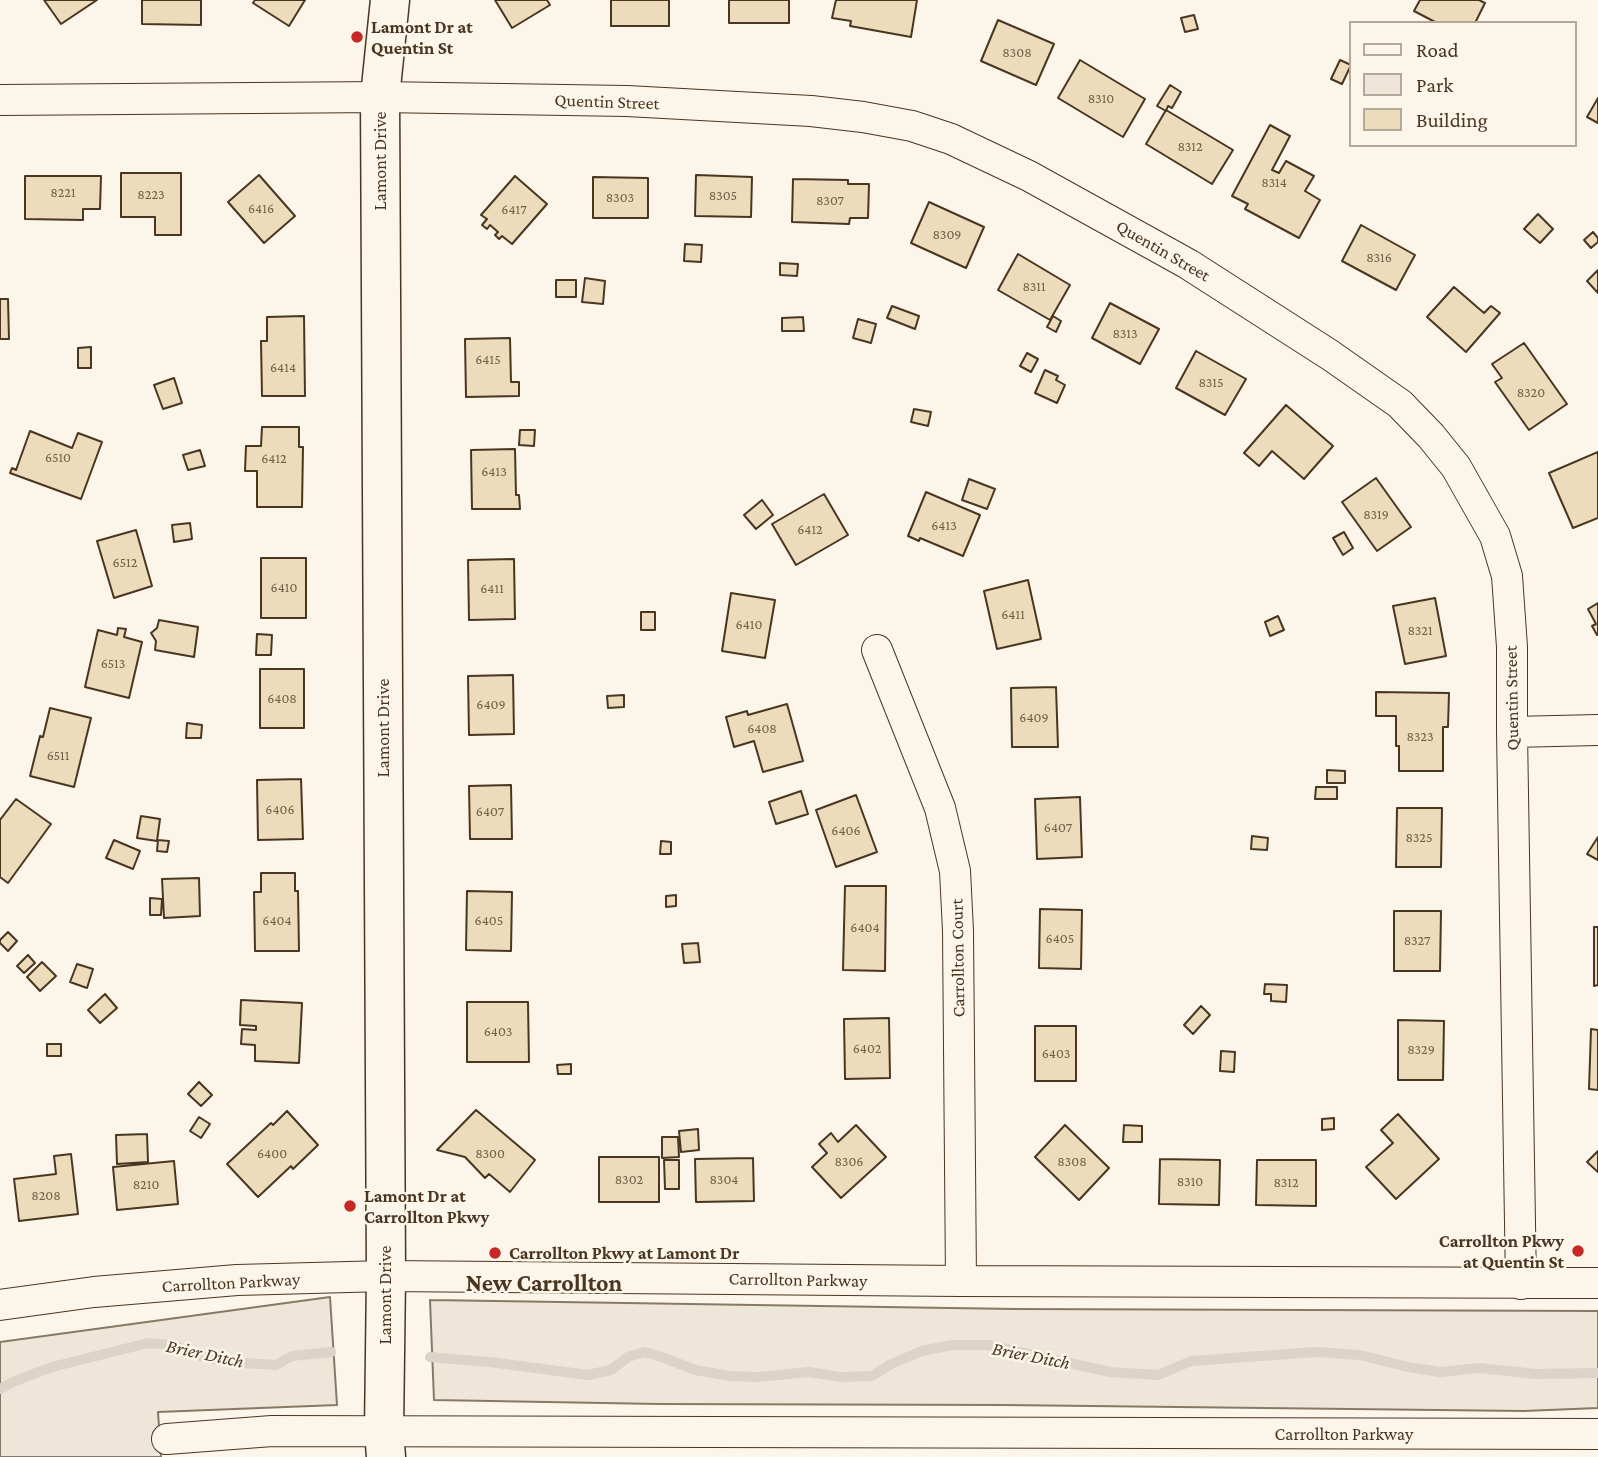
<!DOCTYPE html>
<html>
<head>
<meta charset="utf-8">
<style>
  body { margin:0 }
  #map { position:relative; width:1598px; height:1457px; overflow:hidden; background:#fbf6e9; font-family:"Crimson Pro",serif }
  canvas { display:block }
  .legend { position:absolute; left:1349px; top:21px; width:228px; height:126px; box-sizing:border-box; background:#fbf6e9; border:2px solid #b4a999; margin:0; padding:9px 12px; list-style:none; font-size:21px; color:#4a3520 }
  .legend li { display:flex; align-items:center; gap:14px; height:35px }
  .legend b { width:35px; border:2px solid #b4a999 }
</style>
</head>
<body>
<div id="map">
<canvas width="1598" height="1457"></canvas>
<ul class="legend">
<li><b style="height:9px;background:#fbf6e9"></b>Road</li>
<li><b style="height:19px;background:#ede6d9"></b>Park</li>
<li><b style="height:19px;background:#ecdcbc"></b>Building</li>
</ul>
</div>
<script>
const c = document.querySelector('canvas').getContext('2d');
c.lineJoin = 'round';
function fill(path, color) {
  c.fillStyle = color;
  c.fill(path, 'evenodd');
}
function shape(rows) {
  const path = new Path2D();
  for (const r of rows) {
    path.moveTo(r[0], r[1]);
    for (let i = 2; i < r.length; i += 2) path.lineTo(r[i], r[i + 1]);
  }
  return path;
}
function stroke(path, color, width, dash) {
  c.strokeStyle = color;
  c.lineWidth = width;
  c.lineCap = dash ? 'butt' : 'round';
  c.setLineDash(dash || []);
  c.stroke(path);
}
function label(font, color, halo, rows, align = 'center') {
  c.font = font + ' "Crimson Pro",serif';
  c.lineWidth = 5;
  c.setLineDash([]);
  c.textBaseline = 'middle';
  c.strokeStyle = halo;
  c.fillStyle = color;
  for (const [text, x, y, turn = 0] of rows) {
    c.save();
    c.translate(x, y);
    c.rotate((+turn || 0) * Math.PI / 180);
    c.textAlign = isNaN(turn) ? turn : align;
    if (halo) c.strokeText(text, 0, 0);
    c.fillText(text, 0, 0);
    c.restore();
  }
}
const green = shape([
  [330,1297,337,1405,158,1412,161,1457,0,1457,0,1342,330,1297],
  [430,1300,1015,1309,1598,1311,1598,1408,1524,1411,1004,1405,659,1404,434,1400,430,1300]
]);
fill(green, '#ede6d9');
stroke(green, '#887966', 2);
stroke(shape([
  [430,1357,490,1362,588,1375,611,1370,628,1357,645,1352,662,1357,695,1370,730,1376,758,1377,809,1372,840,1377,872,1376,891,1364,922,1351,952,1345,988,1345,1110,1372,1158,1375,1191,1361,1316,1352,1360,1355,1408,1367,1440,1372,1479,1368,1536,1374,1598,1373],
  [0,1389,15,1381,52,1367,148,1343,173,1345,200,1356,229,1362,276,1365,292,1356,331,1352]
]), '#dcd4c6', 10);
const building = shape([
  [44,0,97,0,61,24,44,0],
  [142,0,201,0,201,25,142,24,142,0],
  [255,0,305,0,289,26,253,3,255,0],
  [495,0,547,0,550,5,512,28,495,0],
  [611,0,669,0,669,26,611,26,611,0],
  [729,0,789,0,789,23,729,23,729,0],
  [836,0,917,0,911,37,850,26,851,21,832,18,836,0],
  [1420,0,1479,0,1485,3,1475,23,1437,23,1414,11,1420,0],
  [1194,15,1198,29,1185,32,1181,18,1194,15],
  [998,20,1054,44,1036,85,981,61,998,20],
  [1080,60,1145,99,1123,137,1058,98,1080,60],
  [1340,60,1351,65,1342,84,1331,79,1340,60],
  [1170,85,1181,92,1172,108,1168,106,1166,111,1157,106,1170,85],
  [1598,98,1598,123,1587,117,1598,98],
  [1166,110,1233,150,1212,184,1146,144,1166,110],
  [1270,125,1290,136,1272,170,1279,173,1286,161,1314,176,1305,191,1320,200,1299,238,1245,209,1248,204,1232,196,1270,125],
  [121,173,181,173,181,235,155,235,155,217,121,217,121,173],
  [259,175,295,216,264,243,228,202,259,175],
  [696,175,752,177,751,217,695,216,696,175],
  [25,176,101,176,100,209,83,209,83,220,25,219,25,176],
  [515,176,547,204,512,244,502,236,499,239,495,235,498,232,490,225,487,229,482,225,487,219,481,215,515,176],
  [593,177,648,178,648,218,593,218,593,177],
  [793,179,848,180,848,184,869,184,868,218,850,218,849,224,792,222,793,179],
  [929,202,984,227,966,268,911,243,929,202],
  [1538,214,1553,229,1540,243,1524,229,1538,214],
  [1361,225,1415,255,1396,290,1342,261,1361,225],
  [1593,232,1598,238,1598,242,1591,248,1584,240,1593,232],
  [685,244,702,245,701,262,684,261,685,244],
  [1018,254,1070,285,1050,320,998,290,1018,254],
  [780,263,798,264,797,276,780,275,780,263],
  [1598,270,1598,293,1587,281,1598,270],
  [585,278,605,281,603,304,582,302,585,278],
  [556,280,576,280,576,297,556,297,556,280],
  [1454,287,1484,313,1491,306,1500,313,1466,352,1427,317,1454,287],
  [0,299,8,299,9,339,0,339,0,299],
  [1110,303,1159,329,1140,364,1092,338,1110,303],
  [892,306,919,316,915,329,887,318,892,306],
  [304,316,305,396,262,396,261,341,267,341,267,317,304,316],
  [1053,316,1061,321,1056,332,1047,327,1053,316],
  [803,317,804,331,782,331,782,318,803,317],
  [858,319,876,324,871,343,853,338,858,319],
  [510,338,511,382,519,382,519,396,466,397,465,339,510,338],
  [1524,343,1567,404,1529,430,1495,382,1502,378,1492,364,1524,343],
  [91,347,91,368,78,368,78,348,91,347],
  [1196,351,1246,379,1225,415,1176,388,1196,351],
  [1027,353,1038,359,1031,372,1020,366,1027,353],
  [1045,370,1058,376,1056,380,1065,385,1057,403,1035,393,1045,370],
  [174,378,182,403,163,409,154,385,174,378],
  [1286,405,1333,446,1304,479,1272,451,1259,466,1244,453,1286,405],
  [914,409,931,412,928,426,911,422,914,409],
  [262,427,299,427,299,447,303,447,302,507,257,507,257,471,245,471,246,446,261,446,262,427],
  [520,430,535,430,534,446,519,445,520,430],
  [30,431,72,448,78,433,102,442,81,499,10,473,12,468,16,470,30,431],
  [515,449,516,495,519,495,520,509,472,509,471,450,515,449],
  [200,450,205,466,188,470,183,455,200,450],
  [1598,452,1598,518,1573,528,1549,473,1598,452],
  [1376,478,1411,527,1377,551,1342,502,1376,478],
  [969,479,995,489,987,509,962,500,969,479],
  [926,492,980,515,963,556,920,538,919,541,908,536,926,492],
  [824,494,848,535,796,565,772,524,824,494],
  [762,500,773,515,756,529,744,515,762,500],
  [190,523,192,539,174,542,172,525,190,523],
  [136,530,152,586,114,598,97,541,136,530],
  [1344,532,1353,548,1343,555,1333,538,1344,532],
  [261,558,306,558,306,618,261,618,261,558],
  [514,559,515,619,469,620,468,560,514,559],
  [1028,580,1041,639,997,649,984,591,1028,580],
  [731,593,775,600,765,658,722,651,731,593],
  [1435,598,1446,656,1405,664,1393,606,1435,598],
  [1598,603,1598,634,1597,635,1592,626,1596,624,1588,609,1598,603],
  [641,612,655,612,655,630,641,630,641,612],
  [1278,616,1284,630,1270,636,1265,622,1278,616],
  [159,620,198,627,194,657,155,650,156,641,151,633,157,628,159,620],
  [118,628,126,629,124,637,142,642,129,698,85,687,98,630,117,635,118,628],
  [257,634,272,635,271,655,256,655,257,634],
  [260,669,304,669,304,728,260,728,260,669],
  [513,675,514,734,469,735,468,676,513,675],
  [1056,687,1058,747,1012,747,1011,688,1056,687],
  [1376,692,1449,693,1448,727,1443,727,1443,771,1399,771,1399,746,1396,746,1396,716,1376,716,1376,692],
  [624,695,624,707,608,708,607,696,624,695],
  [787,704,803,761,763,772,754,741,734,747,726,717,747,711,748,715,787,704],
  [50,708,91,718,74,787,30,776,40,736,43,737,50,708],
  [187,723,202,725,201,738,186,738,187,723],
  [1327,770,1345,771,1345,783,1327,783,1327,770],
  [301,779,303,839,258,840,257,780,301,779],
  [511,785,512,839,470,839,469,786,511,785],
  [1316,787,1337,787,1337,799,1315,799,1316,787],
  [801,791,808,814,776,824,769,802,801,791],
  [856,795,877,852,836,867,816,810,856,795],
  [1080,797,1082,857,1037,859,1035,799,1080,797],
  [16,799,51,824,8,883,0,877,0,820,16,799],
  [1397,808,1442,808,1441,867,1396,867,1397,808],
  [141,816,160,819,157,841,137,838,141,816],
  [1252,836,1268,838,1267,850,1251,849,1252,836],
  [1598,837,1598,860,1587,854,1598,837],
  [114,840,140,851,133,869,106,858,114,840],
  [158,840,169,841,167,852,157,851,158,840],
  [661,841,671,842,671,854,660,854,661,841],
  [261,873,295,873,295,891,298,891,299,951,255,951,254,892,261,892,261,873],
  [199,878,200,916,164,918,162,879,199,878],
  [845,886,886,886,885,971,843,970,845,886],
  [467,891,512,892,511,951,466,950,467,891],
  [676,895,676,906,666,907,666,896,676,895],
  [150,898,162,899,161,915,150,915,150,898],
  [1040,909,1082,910,1081,969,1039,968,1040,909],
  [1394,911,1441,911,1440,971,1394,971,1394,911],
  [1594,927,1598,927,1598,985,1594,986,1594,927],
  [8,932,17,941,8,951,0,943,0,940,8,932],
  [698,943,700,962,684,963,682,944,698,943],
  [28,955,35,963,24,973,17,966,28,955],
  [42,962,56,976,40,991,27,977,42,962],
  [77,964,93,969,87,988,70,982,77,964],
  [1265,984,1287,985,1286,1002,1271,1001,1271,994,1264,994,1265,984],
  [105,994,117,1008,100,1023,88,1010,105,994],
  [241,1000,302,1003,299,1063,255,1061,255,1045,241,1044,242,1029,256,1030,256,1026,240,1025,241,1000],
  [467,1002,528,1002,529,1062,467,1062,467,1002],
  [1201,1006,1210,1015,1193,1034,1184,1025,1201,1006],
  [889,1018,890,1078,845,1079,844,1019,889,1018],
  [1398,1020,1444,1021,1443,1080,1398,1080,1398,1020],
  [1035,1026,1076,1026,1076,1081,1035,1081,1035,1026],
  [1591,1029,1598,1030,1598,1090,1589,1089,1591,1029],
  [47,1044,61,1044,61,1056,47,1056,47,1044],
  [1221,1051,1235,1052,1234,1072,1220,1071,1221,1051],
  [571,1064,571,1074,558,1074,557,1065,571,1064],
  [199,1082,212,1095,201,1106,188,1094,199,1082],
  [476,1110,535,1160,510,1192,489,1174,485,1178,465,1157,437,1150,476,1110],
  [287,1111,318,1145,293,1169,291,1166,258,1197,227,1164,271,1123,273,1125,287,1111],
  [1398,1114,1439,1159,1396,1199,1366,1167,1393,1143,1381,1130,1398,1114],
  [199,1117,210,1124,201,1138,190,1131,199,1117],
  [1334,1118,1334,1129,1322,1130,1322,1119,1334,1118],
  [856,1125,886,1157,841,1198,812,1167,827,1153,819,1144,831,1133,838,1142,856,1125],
  [1065,1125,1109,1168,1079,1200,1035,1157,1065,1125],
  [1124,1125,1142,1126,1142,1142,1123,1142,1124,1125],
  [698,1129,699,1150,681,1152,679,1131,698,1129],
  [147,1134,148,1162,117,1164,116,1135,147,1134],
  [662,1137,678,1137,679,1157,662,1158,662,1137],
  [1598,1151,1598,1172,1587,1162,1598,1151],
  [71,1154,78,1214,19,1221,14,1179,56,1174,54,1156,71,1154],
  [599,1157,659,1157,659,1202,599,1202,599,1157],
  [753,1158,754,1201,696,1202,695,1159,753,1158],
  [1160,1159,1220,1160,1219,1205,1159,1204,1160,1159],
  [664,1160,679,1160,679,1189,665,1189,664,1160],
  [1257,1160,1316,1160,1316,1206,1256,1205,1257,1160],
  [174,1161,178,1204,117,1210,113,1167,174,1161]
]);
fill(building, '#ecdcbc');
stroke(building, '#4a3520', 2);
const street = shape([
  [0,100,380,97,627,101,811,111,863,117,912,126,951,139,1029,176,1188,264,1330,355,1400,404,1431,436,1456,467,1495,536,1507,576,1512,647,1512,732,1521,1284],
  [877,650,940,808,955,871,958,931,961,1281],
  [1512,732,1598,730],
  [0,1305,94,1292,237,1280,386,1276,961,1281,1598,1283],
  [167,1439,272,1431,1598,1434]
]);
const secondary = shape([
  [386,1457,384,1431,386,1276,380,97,390,0]
]);
stroke(street, '#4a3520', 32);
stroke(secondary, '#4a3520', 41);
stroke(street, '#fbf6e9', 30);
stroke(secondary, '#fbf6e9', 38);
for (const [x, y, r, color] of [
  [357,37,7,"#c62828"],
  [350,1206,7,"#c62828"],
  [1578,1251,7,"#c62828"],
  [495,1253,7,"#c62828"]
]) {
  const dot = new Path2D();
  dot.arc(x, y, r, 0, 2 * Math.PI);
  c.fillStyle = color;
  c.fill(dot);
  stroke(dot, '#fbf6e9', 2.5);
}
label('14px', '#725f47', null, [
  ["8308",1017,53],
  ["8310",1101,99],
  ["8312",1190,147],
  ["8314",1274,183],
  ["8221",63,193],
  ["8223",151,195],
  ["8305",723,196],
  ["8303",620,198],
  ["8307",830,201],
  ["6416",261,209],
  ["6417",514,210],
  ["8309",947,235],
  ["8316",1379,258],
  ["8311",1034,287],
  ["8313",1125,334],
  ["6415",488,360],
  ["6414",283,368],
  ["8315",1211,383],
  ["8320",1531,393],
  ["6510",58,458],
  ["6412",274,459],
  ["6413",494,472],
  ["8319",1376,515],
  ["6413",944,526],
  ["6412",810,530],
  ["6512",125,563],
  ["6410",284,588],
  ["6411",492,589],
  ["6411",1013,615],
  ["6410",749,625],
  ["8321",1420,631],
  ["6513",113,664],
  ["6408",282,699],
  ["6409",491,705],
  ["6409",1034,718],
  ["6408",762,729],
  ["8323",1420,737],
  ["6511",58,756],
  ["6406",280,810],
  ["6407",490,812],
  ["6407",1058,828],
  ["6406",846,831],
  ["8325",1419,838],
  ["6404",277,921],
  ["6405",489,921],
  ["6404",865,928],
  ["6405",1060,939],
  ["8327",1417,941],
  ["6403",498,1032],
  ["6402",867,1049],
  ["8329",1421,1050],
  ["6403",1056,1054],
  ["6400",272,1154],
  ["8300",490,1154],
  ["8306",849,1162],
  ["8308",1072,1162],
  ["8302",629,1180],
  ["8304",724,1180],
  ["8310",1190,1182],
  ["8312",1286,1183],
  ["8210",146,1185],
  ["8208",46,1196]
]);
label('bold 18px', '#4a3520', '#fbf6e9', [
  ["Lamont Dr at",371,27],
  ["Quentin St",371,48],
  ["Lamont Dr at",364,1196],
  ["Carrollton Pkwy",364,1217],
  ["Carrollton Pkwy",1564,1241,"right"],
  ["at Quentin St",1564,1262,"right"],
  ["Carrollton Pkwy at Lamont Dr",509,1253]
], 'left');
label('18px', '#4a3520', '#fbf6e9', [
  ["Quentin Street",607,102,2],
  ["Lamont Drive",380,161,-90],
  ["Quentin Street",1163,251,30],
  ["Quentin Street",1512,698,-91],
  ["Lamont Drive",383,728,-90],
  ["Carrollton Court",958,958,-91],
  ["Carrollton Parkway",798,1280,1],
  ["Carrollton Parkway",231,1283,-3],
  ["Lamont Drive",385,1295,-90],
  ["Carrollton Parkway",1344,1434]
]);
label('italic 19px', '#4a3520', '#fbf6e9', [
  ["Brier Ditch",205,1354,12],
  ["Brier Ditch",1031,1356,11]
]);
label('bold 24px', '#4a3520', '#fbf6e9', [
  ["New Carrollton",544,1284]
]);
</script>
</body>
</html>
